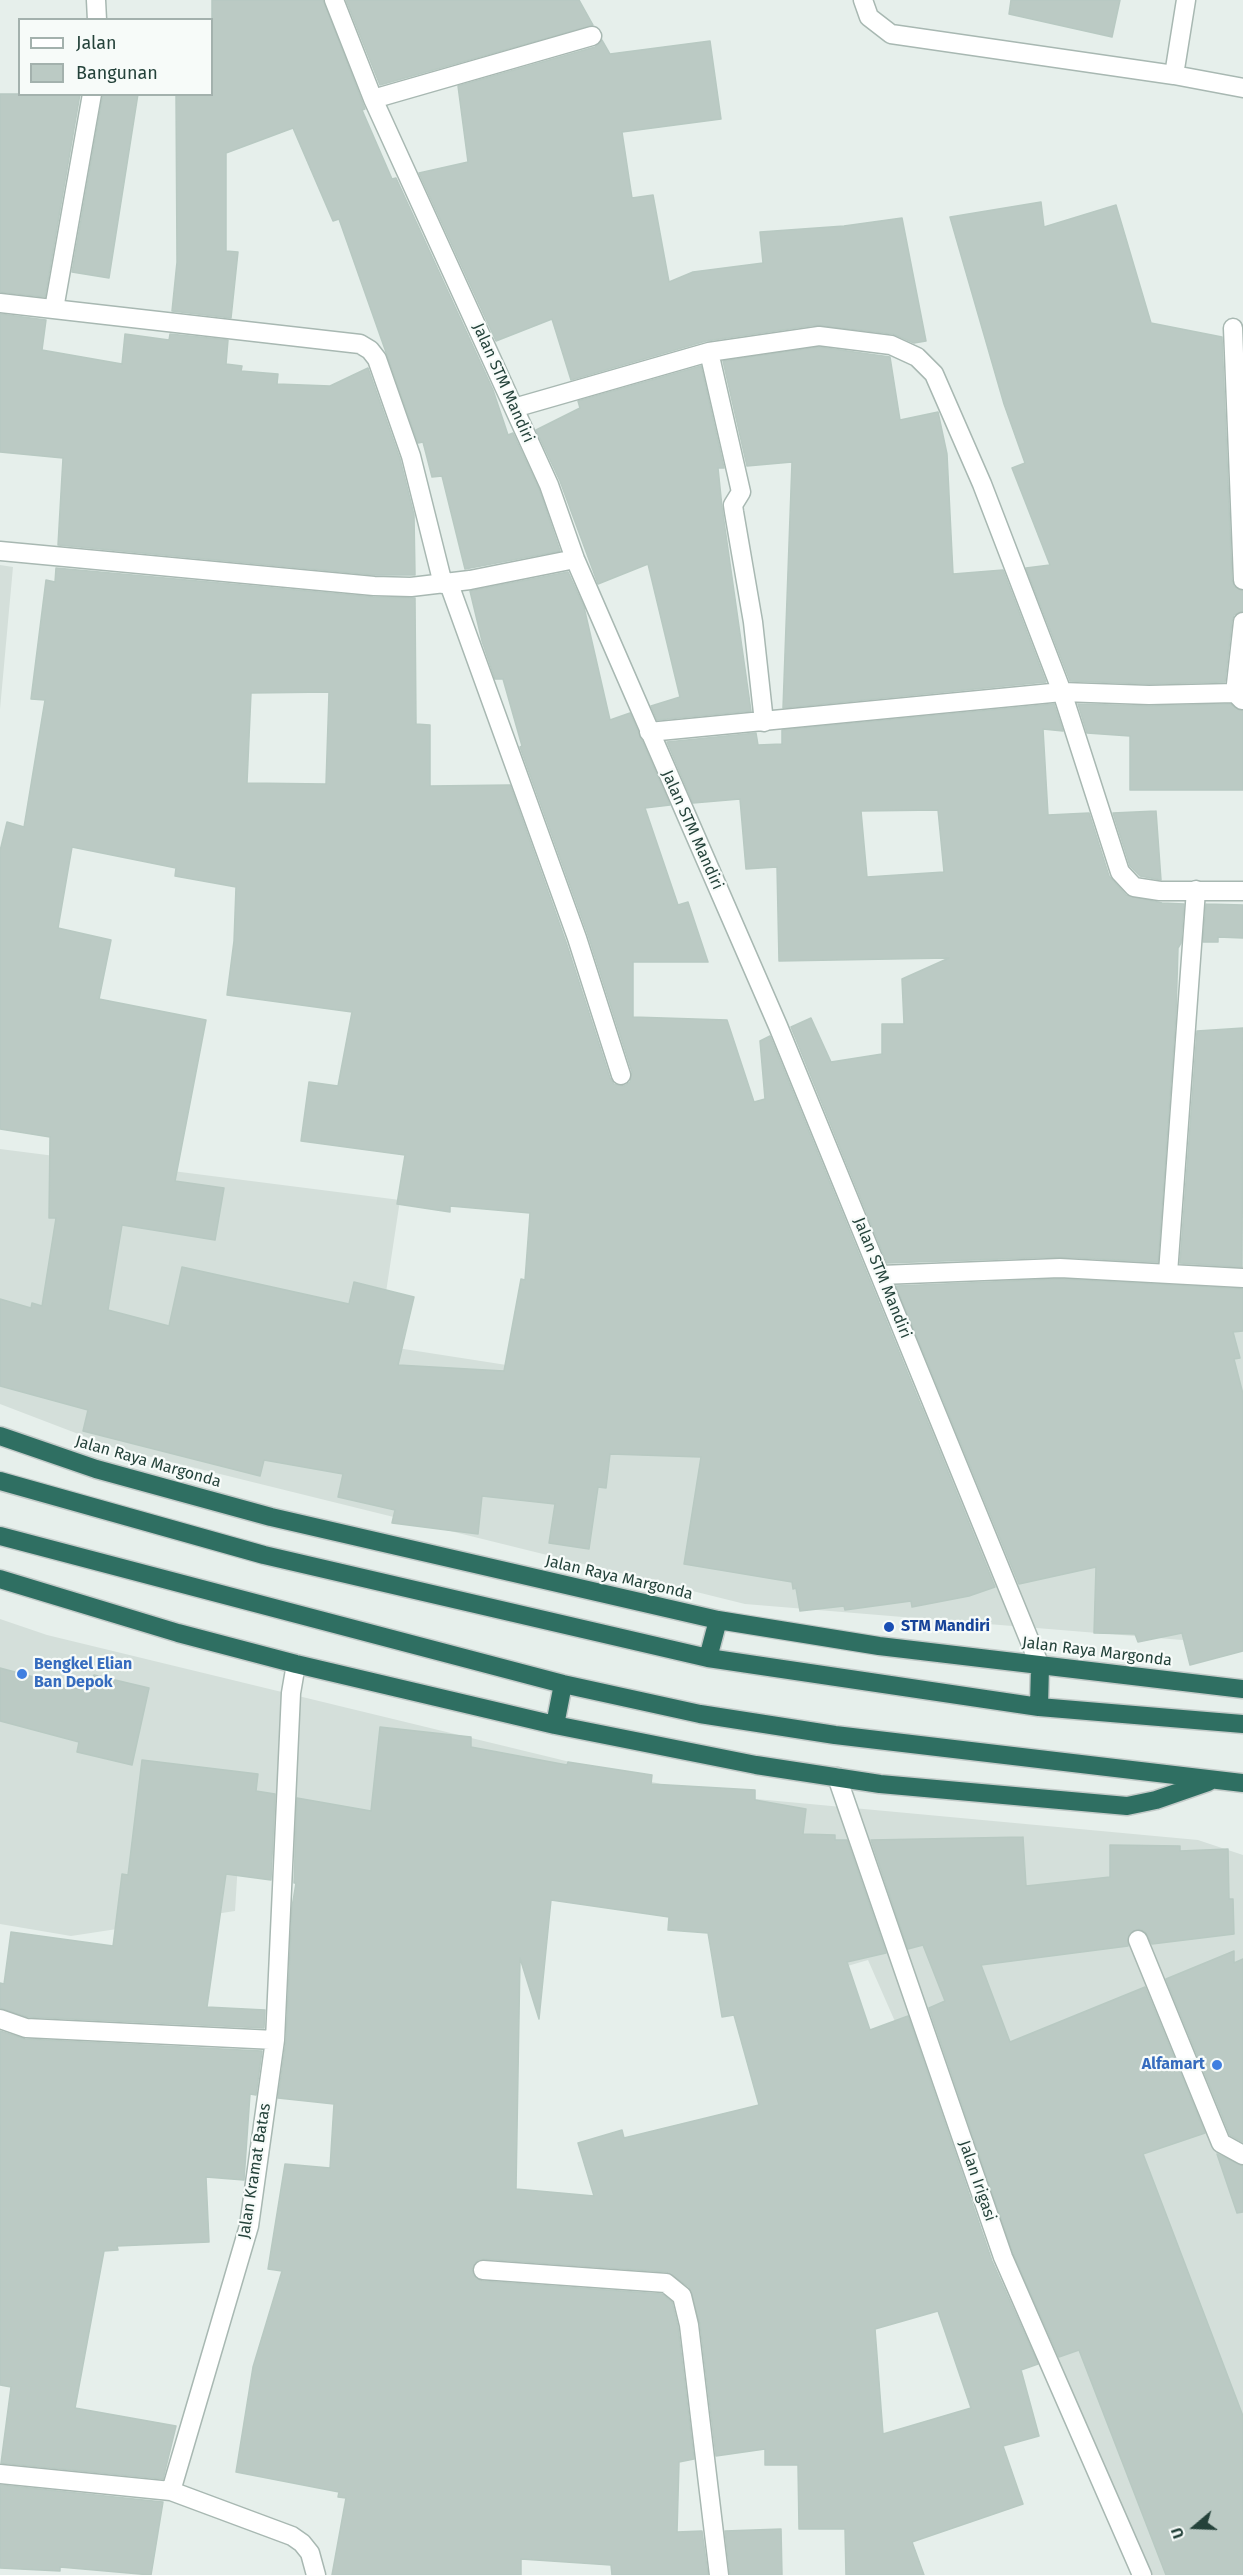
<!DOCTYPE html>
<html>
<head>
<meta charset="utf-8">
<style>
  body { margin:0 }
  #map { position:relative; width:1243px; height:2575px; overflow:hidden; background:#e6efeb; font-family:"Fira Sans",sans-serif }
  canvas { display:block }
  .legend { position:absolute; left:18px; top:18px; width:195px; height:78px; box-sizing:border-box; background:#f7fbf9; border:2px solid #a3b1ad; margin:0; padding:8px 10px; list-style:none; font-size:18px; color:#24423a }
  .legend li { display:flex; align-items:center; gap:12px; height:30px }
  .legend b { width:30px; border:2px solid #a3b1ad }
  .north { position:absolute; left:1165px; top:2497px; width:60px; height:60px; -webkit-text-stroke:4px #f7fbf9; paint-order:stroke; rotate:251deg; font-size:16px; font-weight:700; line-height:24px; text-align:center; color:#24423a }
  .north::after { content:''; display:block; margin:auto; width:21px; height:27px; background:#24423a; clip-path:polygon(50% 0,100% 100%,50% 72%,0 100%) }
</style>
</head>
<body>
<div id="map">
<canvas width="1243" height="2575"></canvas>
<ul class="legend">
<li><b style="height:8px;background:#fff"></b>Jalan</li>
<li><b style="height:16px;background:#bbcac4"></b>Bangunan</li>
</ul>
<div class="north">U</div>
</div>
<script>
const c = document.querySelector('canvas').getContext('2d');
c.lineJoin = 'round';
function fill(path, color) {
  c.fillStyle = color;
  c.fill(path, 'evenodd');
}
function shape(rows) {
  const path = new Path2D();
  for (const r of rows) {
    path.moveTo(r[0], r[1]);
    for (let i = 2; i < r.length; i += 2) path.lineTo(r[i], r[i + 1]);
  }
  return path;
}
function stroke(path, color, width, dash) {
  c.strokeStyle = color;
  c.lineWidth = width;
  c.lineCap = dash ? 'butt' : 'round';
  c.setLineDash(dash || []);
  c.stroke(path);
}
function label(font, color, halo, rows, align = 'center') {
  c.font = font + ' "Fira Sans",sans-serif';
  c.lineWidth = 4.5;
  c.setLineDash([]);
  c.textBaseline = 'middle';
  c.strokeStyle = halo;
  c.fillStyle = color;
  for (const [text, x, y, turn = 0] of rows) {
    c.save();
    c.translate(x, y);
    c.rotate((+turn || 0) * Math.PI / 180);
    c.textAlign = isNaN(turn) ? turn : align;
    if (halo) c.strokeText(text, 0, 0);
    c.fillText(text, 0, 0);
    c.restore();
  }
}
fill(shape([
  [0,565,13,567,0,709],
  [0,1149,400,1200,378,1345,590,1378,913,1408,1017,1401,993,1265,1184,1257,1243,1266,1243,1645,745,1604,115,1448,0,1404],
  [0,1619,47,1635,702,1794,1198,1840,1243,1855,1243,2575,1138,2575,868,1960,789,1983,765,1906,438,1887,239,1846,235,1911,71,1936,0,1924]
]), '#d4dfda');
const building = shape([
  [212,0,323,0,365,109,362,110,392,179,396,178,493,390,508,435,513,433,539,489,560,551,465,569,442,476,432,477,423,442,418,443,339,219,333,221,293,128,226,153,226,251,238,252,231,318,172,311,177,262,176,94,212,94,212,0],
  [346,0,579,0,593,25,380,85,346,0],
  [1011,0,1120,0,1112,37,1009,14,1011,0],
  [602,40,610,54,710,41,721,119,622,132,632,198,653,195,669,282,693,272,763,263,760,232,844,226,902,218,926,341,914,343,893,334,817,325,706,341,571,380,552,319,496,341,419,173,468,162,458,86,595,47,602,40],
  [0,94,80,94,45,297,0,292,0,94],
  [103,94,138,94,109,278,72,272,103,94],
  [1041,202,1044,227,1116,205,1151,323,1222,337,1232,580,1234,586,1243,591,1243,611,1234,615,1232,621,1225,682,1149,684,1070,681,1026,568,1050,565,1012,468,1025,463,1004,404,950,217,1041,202],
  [0,314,46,320,42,350,122,364,125,334,169,340,170,334,228,340,226,364,242,366,241,371,278,374,277,384,330,386,368,368,400,459,414,515,415,575,375,575,58,545,63,458,0,452,0,314],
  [819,347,890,357,900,420,938,412,947,454,953,574,1003,570,1046,682,783,708,792,462,747,466,723,361,819,347],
  [701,366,724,468,718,468,722,507,751,711,657,720,651,706,680,697,648,564,598,584,560,481,536,430,580,408,578,401,701,366],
  [56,568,373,597,415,598,416,724,430,725,430,786,510,785,566,942,610,1078,614,1084,624,1086,630,1082,632,1072,588,935,520,747,522,746,503,679,495,679,482,641,470,591,568,572,584,607,610,720,630,713,670,805,645,808,678,905,688,902,708,962,633,962,633,1017,727,1020,754,1102,765,1099,760,1041,770,1036,995,1587,969,1596,912,1607,911,1601,845,1610,844,1606,800,1611,796,1588,793,1589,792,1582,684,1564,701,1457,610,1454,606,1488,598,1487,589,1549,549,1543,555,1504,482,1496,478,1534,392,1523,395,1510,338,1497,343,1474,264,1460,260,1476,83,1431,88,1410,0,1386,0,1299,31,1308,32,1303,42,1306,56,1218,49,1218,50,1137,0,1129,0,851,7,822,24,827,45,700,31,699,46,580,55,582,56,568],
  [329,692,326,784,247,783,251,693,329,692],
  [72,847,176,868,175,876,236,887,234,941,227,995,352,1012,338,1086,309,1082,301,1141,405,1155,397,1204,450,1212,450,1206,530,1213,525,1280,521,1279,504,1371,398,1365,414,1297,354,1282,349,1304,182,1267,169,1326,108,1310,122,1225,215,1240,224,1188,175,1181,206,1020,99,999,111,940,58,928,72,847],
  [1054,704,1063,731,1043,729,1048,815,1089,813,1109,876,1126,895,1162,903,1184,904,1181,943,1178,948,1176,1013,1158,1262,1060,1257,887,1263,791,1027,811,1018,831,1062,882,1054,882,1024,904,1024,902,979,949,958,779,961,777,867,746,869,740,799,693,803,667,742,756,733,758,745,782,744,782,730,1054,704],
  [938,810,944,872,867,877,861,811,938,810],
  [1078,704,1149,706,1230,704,1243,711,1243,790,1130,790,1130,736,1087,733,1078,704],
  [1156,811,1161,880,1140,876,1130,866,1113,813,1156,811],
  [1206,904,1243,905,1243,938,1218,937,1218,942,1203,942,1206,904],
  [1243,1028,1242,1267,1180,1263,1197,1031,1243,1028],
  [1060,1279,1243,1289,1243,1331,1233,1332,1240,1358,1234,1359,1243,1394,1243,1651,1190,1665,1182,1633,1138,1642,1135,1634,1094,1633,1096,1567,1019,1584,896,1286,1060,1279],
  [0,1668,90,1692,94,1675,149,1688,132,1765,77,1752,79,1742,0,1721,0,1668],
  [380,1727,471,1737,471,1747,567,1765,568,1762,652,1775,651,1784,755,1790,755,1800,806,1809,803,1834,835,1835,835,1840,847,1840,886,1953,847,1962,870,2030,908,2016,992,2261,1038,2364,1021,2370,1039,2436,1003,2446,1023,2504,912,2542,924,2575,846,2575,845,2529,799,2529,798,2465,765,2465,765,2449,716,2456,700,2324,689,2287,667,2272,484,2259,478,2260,472,2269,473,2275,482,2281,662,2294,672,2302,678,2327,694,2459,679,2462,677,2532,702,2531,708,2575,612,2575,611,2565,521,2559,521,2575,332,2575,346,2498,338,2497,339,2492,236,2472,253,2367,282,2271,268,2269,285,2164,330,2168,334,2104,278,2098,286,2041,292,1907,296,1883,294,1883,297,1798,371,1811,380,1727],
  [551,1900,669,1917,668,1930,708,1933,722,2017,734,2015,759,2105,624,2138,622,2130,578,2143,594,2196,516,2189,520,1958,539,2019,551,1900],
  [938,2311,971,2408,883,2434,875,2329,938,2311],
  [142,1760,258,1774,256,1791,275,1794,271,1880,226,1874,207,2007,265,2010,264,2028,28,2017,0,2008,0,1983,4,1984,11,1932,113,1946,122,1874,128,1875,142,1760],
  [1023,1837,1026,1886,1110,1877,1110,1845,1180,1846,1180,1851,1228,1849,1229,1899,1233,1899,1234,1934,1152,1944,1145,1932,1139,1929,1129,1934,1128,1946,981,1965,1010,2042,1145,1987,1205,2133,1143,2154,1243,2416,1243,2575,1166,2575,1079,2350,1059,2357,1013,2253,929,2008,945,2001,923,1945,908,1949,871,1840,1023,1837],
  [1234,1951,1234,1963,1243,1959,1243,2142,1230,2135,1166,1979,1234,1951],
  [0,2031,25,2039,262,2051,256,2095,250,2094,244,2180,206,2177,209,2242,117,2246,118,2250,104,2251,75,2408,176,2426,163,2479,1,2463,11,2387,0,2385,0,2031],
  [1217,2154,1243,2166,1243,2212,1237,2213,1217,2154],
  [0,2485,163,2502,151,2575,60,2567,60,2571,0,2568,0,2485],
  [781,2529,782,2575,730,2575,725,2531,781,2529]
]);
fill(building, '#bbcac4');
stroke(building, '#b8c9c2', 1.5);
const minor = shape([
  [96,0,97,20],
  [334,0,373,99,549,485,575,559,778,1026,1040,1666],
  [863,0,869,17,891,34,1174,75,1243,88],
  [1174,75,1186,0],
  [373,99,592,36],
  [0,303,360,344,370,350,377,359,411,456,443,584],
  [54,309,92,94],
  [1233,328,1243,580],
  [709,352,741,492,733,505,734,512,753,622,764,722],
  [514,408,709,352,819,336,891,345,917,357,934,374,982,484,1062,692,1120,872,1134,887,1160,891,1243,891],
  [0,551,374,586,411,587,470,580,575,559],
  [449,584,577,938,621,1075],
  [1242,700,1235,693,1243,622],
  [649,732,1062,692,1149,695,1235,693],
  [1168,1273,1196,890],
  [881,1275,1060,1268,1243,1278],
  [296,1664,291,1693,275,2040,249,2226,171,2491,292,2536,302,2543,310,2553,316,2575],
  [837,1777,1003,2257,1142,2575],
  [1138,1940,1221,2143,1243,2155],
  [0,2019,26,2028,275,2040],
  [483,2270,666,2283,682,2296,689,2325,719,2575],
  [0,2474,171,2491]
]);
const highway = shape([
  [0,1436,96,1469,271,1517,718,1620,879,1646,1243,1689],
  [0,1481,264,1555,708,1658,1039,1707,1243,1724],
  [0,1536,563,1684,700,1714,835,1735,1243,1783],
  [0,1579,178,1633,296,1664,555,1725,756,1765,880,1784,1127,1806,1156,1800,1208,1782],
  [708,1658,718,1620],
  [1039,1707,1040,1666],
  [555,1725,563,1684]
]);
stroke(minor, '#a8b8b2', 21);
stroke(highway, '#c2cac8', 21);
stroke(minor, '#fff', 18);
stroke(highway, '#2f6f62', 18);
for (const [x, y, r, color] of [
  [889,1627,6,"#1a4fb4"],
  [22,1674,6,"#3f7fe0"],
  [1217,2065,6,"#3f7fe0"]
]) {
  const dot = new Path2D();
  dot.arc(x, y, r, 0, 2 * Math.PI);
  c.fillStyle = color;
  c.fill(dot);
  stroke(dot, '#f7fbf9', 2);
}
label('16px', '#24423a', '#f7fbf9', [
  ["Jalan STM Mandiri",503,383,66],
  ["Jalan STM Mandiri",692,830,66],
  ["Jalan STM Mandiri",882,1278,68],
  ["Jalan Raya Margonda",148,1462,16],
  ["Jalan Raya Margonda",619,1578,13],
  ["Jalan Raya Margonda",1097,1652,7],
  ["Jalan Kramat Batas",255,2171,-81],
  ["Jalan Irigasi",977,2181,71]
]);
label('bold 16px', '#164399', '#f7fbf9', [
  ["STM Mandiri",901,1627]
], 'left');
label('bold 16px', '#366cbe', '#f7fbf9', [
  ["Bengkel Elian",34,1665],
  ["Ban Depok",34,1683],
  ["Alfamart",1205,2065,"right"]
], 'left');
</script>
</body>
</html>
